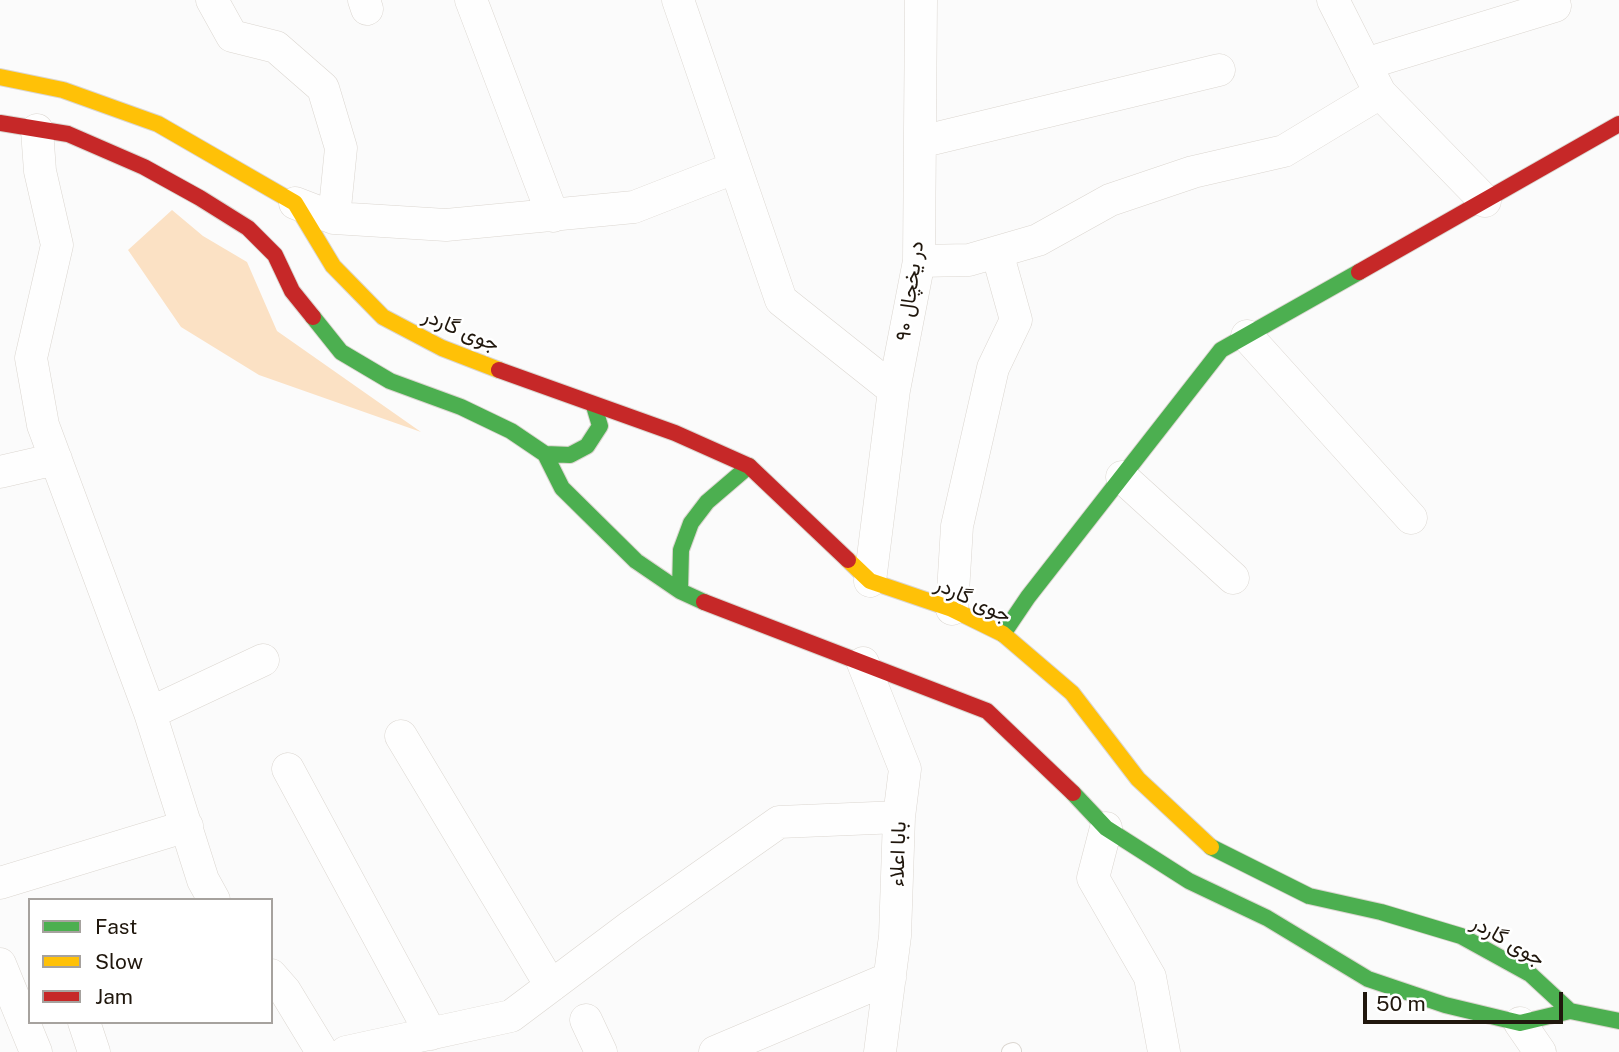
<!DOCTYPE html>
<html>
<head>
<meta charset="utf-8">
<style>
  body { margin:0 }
  #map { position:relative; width:1619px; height:1052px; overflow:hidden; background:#fbfbfb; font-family:"Public Sans",sans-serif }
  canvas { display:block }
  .legend { position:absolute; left:28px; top:898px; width:245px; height:126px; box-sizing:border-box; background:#fff; border:2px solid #a6a29e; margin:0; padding:9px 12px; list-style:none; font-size:21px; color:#20170d }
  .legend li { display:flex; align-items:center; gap:14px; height:35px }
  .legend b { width:35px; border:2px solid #a6a29e }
  .scale { position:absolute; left:1363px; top:992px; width:200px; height:32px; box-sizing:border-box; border:4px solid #20170d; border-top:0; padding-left:9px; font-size:21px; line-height:24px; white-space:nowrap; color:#20170d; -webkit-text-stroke:5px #fff; paint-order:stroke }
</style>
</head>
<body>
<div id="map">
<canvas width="1619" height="1052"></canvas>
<ul class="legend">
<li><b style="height:9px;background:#4caf50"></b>Fast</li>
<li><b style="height:9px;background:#ffc107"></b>Slow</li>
<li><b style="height:9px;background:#c62828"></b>Jam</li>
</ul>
<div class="scale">50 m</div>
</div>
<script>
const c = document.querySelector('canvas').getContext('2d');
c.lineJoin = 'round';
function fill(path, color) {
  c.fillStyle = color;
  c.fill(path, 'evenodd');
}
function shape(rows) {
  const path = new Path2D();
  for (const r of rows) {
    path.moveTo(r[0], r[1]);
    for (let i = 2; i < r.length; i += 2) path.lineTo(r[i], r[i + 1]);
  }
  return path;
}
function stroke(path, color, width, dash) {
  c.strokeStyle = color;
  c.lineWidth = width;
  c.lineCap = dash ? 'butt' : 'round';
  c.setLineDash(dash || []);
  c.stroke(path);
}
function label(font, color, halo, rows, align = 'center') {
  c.font = font + ' "Public Sans",Vazirmatn,sans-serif';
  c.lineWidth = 5;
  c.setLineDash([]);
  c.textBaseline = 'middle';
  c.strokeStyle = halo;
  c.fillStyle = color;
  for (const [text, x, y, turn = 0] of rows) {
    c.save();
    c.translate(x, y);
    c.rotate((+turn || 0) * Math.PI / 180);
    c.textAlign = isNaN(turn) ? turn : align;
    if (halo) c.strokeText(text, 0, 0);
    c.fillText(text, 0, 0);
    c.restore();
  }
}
fill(shape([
  [172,210,203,236,247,262,277,331,421,432,259,375,181,327,128,250]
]), '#fbe1c4');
const lane = shape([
  [1010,1052,1013,1051]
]);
const street = shape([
  [212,0,232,36,276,47,323,88,341,148,334,218],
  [364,0,367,9],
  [471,0,553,216],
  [678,0,781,300,894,390],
  [1333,0,1380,93,1485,201],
  [1365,64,1555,6],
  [37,130,40,171,57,245,31,358,43,425,150,713,203,880,214,900],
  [920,142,1219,70],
  [295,203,334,218,446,225,634,207,734,168],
  [919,261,969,260,1038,240,1110,200,1193,172,1284,151,1380,93],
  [1247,336,1411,518],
  [0,472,56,459],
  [1122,477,1233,578],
  [870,581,894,390,919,261,921,0],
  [952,609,957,526,993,368,1016,320,997,252],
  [863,663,905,769,899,817,895,936,880,1052],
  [150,713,263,660],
  [401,736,551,986],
  [288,769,431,1034],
  [1106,828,1093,878,1150,977,1164,1052],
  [0,883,187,826],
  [0,964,36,1052],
  [271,975,285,991,322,1052],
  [586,1020,601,1052],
  [84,1022,94,1052],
  [1520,1023,1540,1052],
  [346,1052,511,1016,631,926,779,822,899,817],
  [715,1052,890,978]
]);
const fast = shape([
  [313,317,341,352,390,381,461,407,511,431,545,454,562,488,636,561,680,591,704,602],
  [545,454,570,455,587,446,600,426,594,406],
  [680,591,681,550,691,523,707,502,749,466],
  [1003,634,1028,597,1221,350,1359,272],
  [1073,793,1106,828,1189,881,1267,918,1368,979,1445,1005,1520,1023,1570,1011,1619,1021],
  [1211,847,1309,896,1381,912,1461,936,1530,974,1570,1011]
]);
const slow = shape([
  [0,77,63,90,158,124,295,203,333,266,383,317,442,348,499,370],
  [848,560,870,581,952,609,1003,634,1072,693,1138,779,1211,847]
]);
const jam = shape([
  [0,123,68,134,144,167,200,198,248,228,275,255,292,291,313,317],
  [1359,272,1619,124],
  [499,370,675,433,749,466,848,560],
  [704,602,987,711,1073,793]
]);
stroke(lane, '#dbd6d0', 18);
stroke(street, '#dbd6d0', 33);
stroke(fast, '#dbd6d0', 18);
stroke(slow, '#dbd6d0', 18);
stroke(jam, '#dbd6d0', 18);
stroke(lane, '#fefefe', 16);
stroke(street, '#fefefe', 32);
stroke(fast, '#4caf50', 16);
stroke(slow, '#ffc107', 16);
stroke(jam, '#c62828', 16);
label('21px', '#20170d', '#fff', [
  ["در یخچال ۹۰",910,291,-82],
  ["جوی گاردر",461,330,23],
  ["جوی گاردر",973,600,25],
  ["بابا اعلاء",898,854,-88],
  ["جوی گاردر",1508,941,30]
]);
</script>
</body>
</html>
